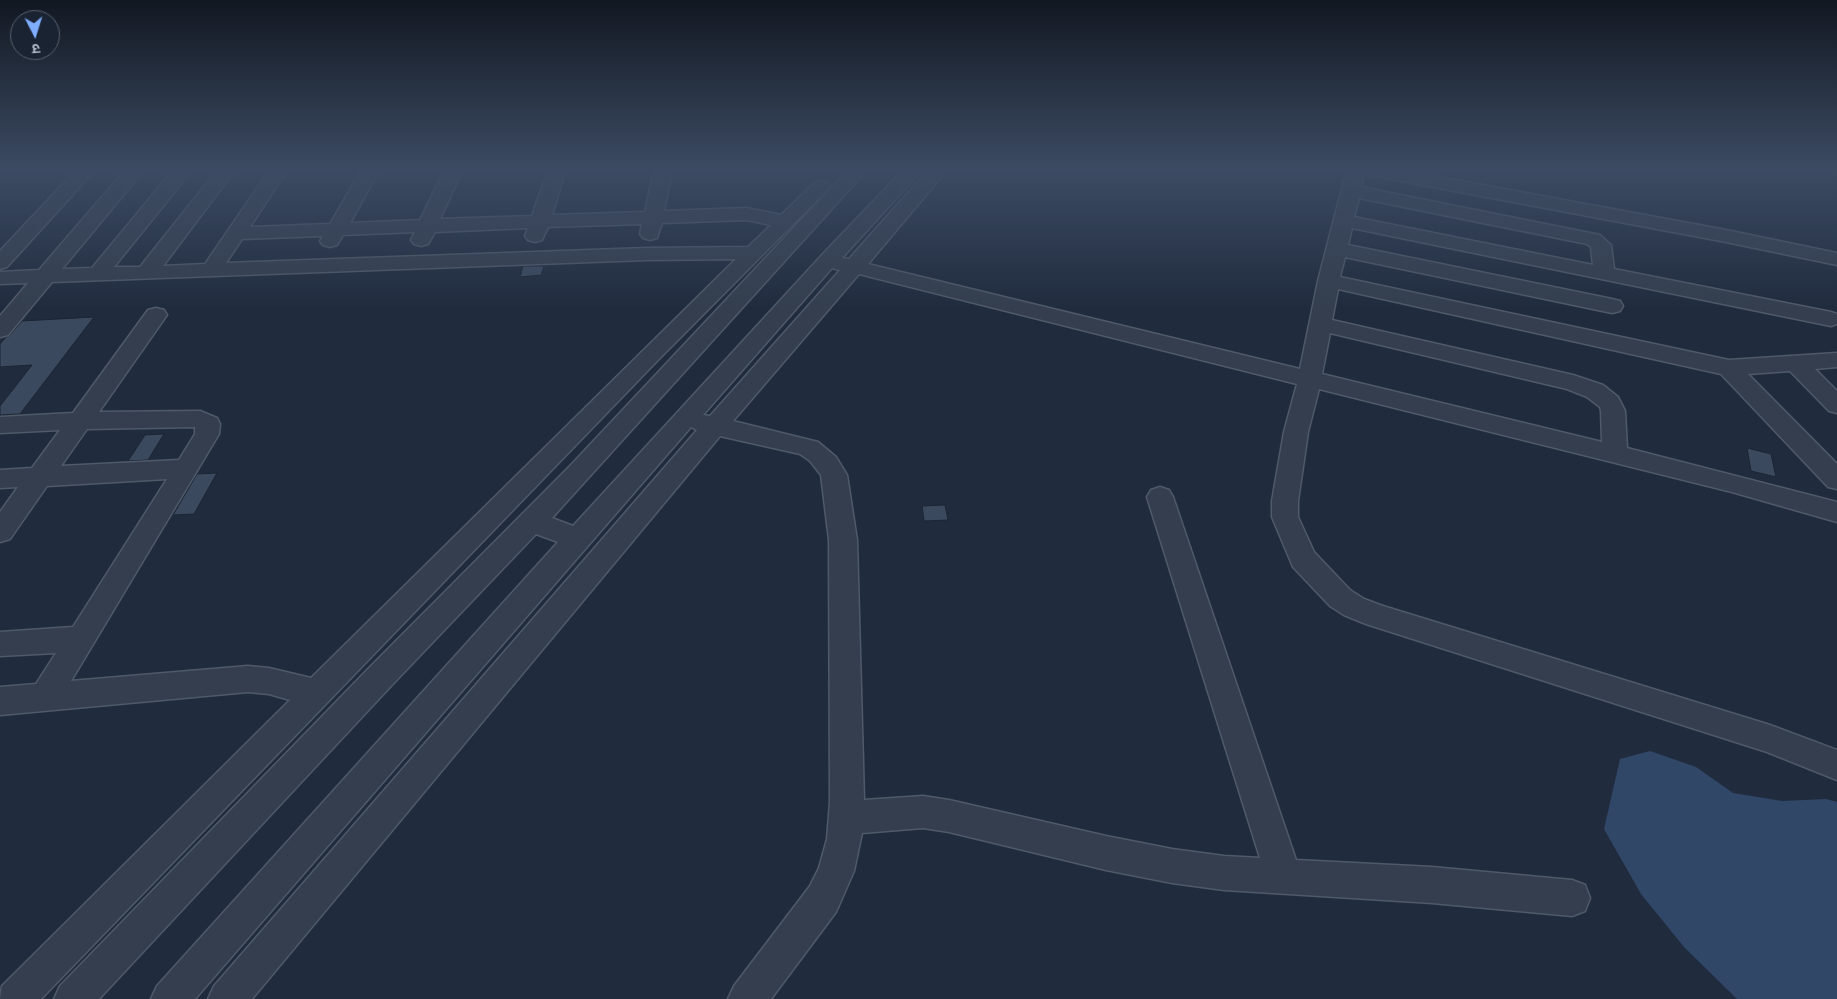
<!DOCTYPE html>
<html>
<head>
<meta charset="utf-8">
<style>
  body { margin:0 }
  #map { position:relative; width:1837px; height:999px; overflow:hidden; background:#202c3e; font-family:Inter,"Noto Sans Devanagari",sans-serif }
  canvas { display:block }
  .north { position:absolute; left:10px; top:10px; width:50px; height:50px; box-sizing:border-box; background:#192332; border:1px solid #555f6e; border-radius:50%; rotate:175deg; font-size:14px; font-weight:700; line-height:20px; text-align:center; color:#afb9c9 }
  .north::after { content:''; display:block; margin:auto; width:18px; height:22px; background:#7faeff; clip-path:polygon(50% 0,100% 100%,50% 72%,0 100%) }
</style>
</head>
<body>
<div id="map">
<canvas width="1837" height="999"></canvas>
<div class="north">उ</div>
</div>
<script>
const c = document.querySelector('canvas').getContext('2d');
c.lineJoin = 'round';
function fill(path, color) {
  c.fillStyle = color;
  c.fill(path, 'evenodd');
}
function shape(rows) {
  const path = new Path2D();
  for (const r of rows) {
    path.moveTo(r[0], r[1]);
    for (let i = 2; i < r.length; i += 2) path.lineTo(r[i], r[i + 1]);
  }
  return path;
}
function stroke(path, color, width, dash) {
  c.strokeStyle = color;
  c.lineWidth = width;
  c.lineCap = dash ? 'butt' : 'round';
  c.setLineDash(dash || []);
  c.stroke(path);
}
fill(shape([
  [1650,751,1696,767,1733,793,1782,801,1826,799,1837,802,1837,999,1737,999,1684,947,1641,894,1604,829,1620,759]
]), '#314767');
const building = shape([
  [523,266,544,266,541,275,520,277,523,266],
  [94,317,20,414,0,415,0,406,32,365,0,367,0,344,6,337,9,336,22,321,94,317],
  [164,434,148,460,128,461,145,435,164,434],
  [1747,448,1771,454,1776,477,1751,471,1747,448],
  [217,473,194,514,173,515,197,474,217,473],
  [945,505,948,520,924,521,922,506,945,505]
]);
fill(building, '#3b495e');
stroke(building, '#1b2534', 1);
const minor = shape([
  [77,169,96,169,7,267,0,269,0,251,77,169],
  [126,169,145,169,62,269,92,268,174,169,193,169,114,267,140,267,218,169,236,169,163,266,205,264,270,169,288,169,250,227,330,224,362,169,380,169,350,223,420,220,445,169,463,169,440,219,532,216,548,169,566,169,552,215,645,212,654,169,672,169,664,211,747,208,781,215,814,183,821,181,828,183,830,187,657,361,41,999,0,999,2,986,290,700,269,694,248,692,0,715,0,687,36,684,56,653,0,656,0,632,73,627,167,479,47,486,10,539,0,542,0,512,18,487,0,488,0,470,32,468,60,430,0,433,0,417,73,413,148,310,156,308,164,310,167,315,99,412,200,411,217,418,220,424,219,434,71,681,248,666,269,668,311,678,736,259,646,260,52,282,8,335,0,337,0,316,28,283,0,284,0,272,39,270,126,169],
  [747,220,771,225,748,247,646,248,226,263,242,239,323,236,320,241,323,245,330,247,337,245,343,235,415,232,411,240,414,244,421,246,428,244,435,232,528,228,525,236,528,240,535,242,542,240,548,227,642,224,640,234,643,238,650,240,657,238,662,223,747,220],
  [195,427,195,434,179,460,61,466,87,429,195,427],
  [849,169,868,169,552,518,573,526,821,256,904,169,923,169,842,258,849,259,929,169,948,169,868,264,1300,369,1318,281,1347,169,1396,169,1726,230,1837,253,1837,265,1726,242,1364,174,1361,187,1600,235,1611,245,1614,269,1831,312,1837,314,1837,324,1831,326,1352,228,1348,245,1612,299,1620,301,1623,306,1620,311,1612,313,1345,257,1340,277,1729,360,1837,353,1837,367,1815,369,1837,391,1837,413,1829,411,1790,371,1748,374,1837,464,1837,489,1828,487,1721,374,1338,289,1332,320,1573,375,1603,385,1618,397,1625,411,1627,448,1837,502,1837,522,1732,492,1319,389,1308,432,1298,501,1298,517,1314,552,1350,590,1364,599,1383,606,1770,725,1837,750,1837,780,1767,752,1366,624,1344,615,1330,606,1293,567,1272,517,1272,501,1284,432,1297,384,859,274,733,421,818,442,836,457,847,475,857,540,864,800,923,796,949,800,1106,836,1172,849,1224,856,1260,858,1147,497,1151,490,1160,487,1169,490,1173,497,1296,860,1432,867,1572,880,1585,885,1590,898,1585,911,1572,916,1432,903,1224,890,1172,883,1106,870,949,832,923,828,862,833,854,871,836,912,771,999,728,999,734,986,810,886,819,868,827,839,830,802,829,540,821,475,810,461,800,454,720,436,252,999,208,999,214,986,697,430,691,427,195,999,151,999,157,986,558,542,536,534,390,687,99,999,54,999,60,986,368,669,570,466,849,169],
  [1359,198,1587,244,1591,247,1593,265,1354,217,1359,198],
  [832,268,840,270,710,416,703,415,832,268],
  [1330,333,1567,389,1587,397,1600,407,1601,411,1602,442,1322,374,1330,333]
]);
stroke(minor, '#4f5968', 3);
fill(minor, '#343e4e');
const sky = c.createLinearGradient(0, 0, 0, 309);
sky.addColorStop(0, '#121822');
sky.addColorStop(0.55, '#3c4b63');
sky.addColorStop(1, '#3c4b6300');
c.fillStyle = sky;
c.fillRect(0, 0, 1837, 309);
</script>
</body>
</html>
